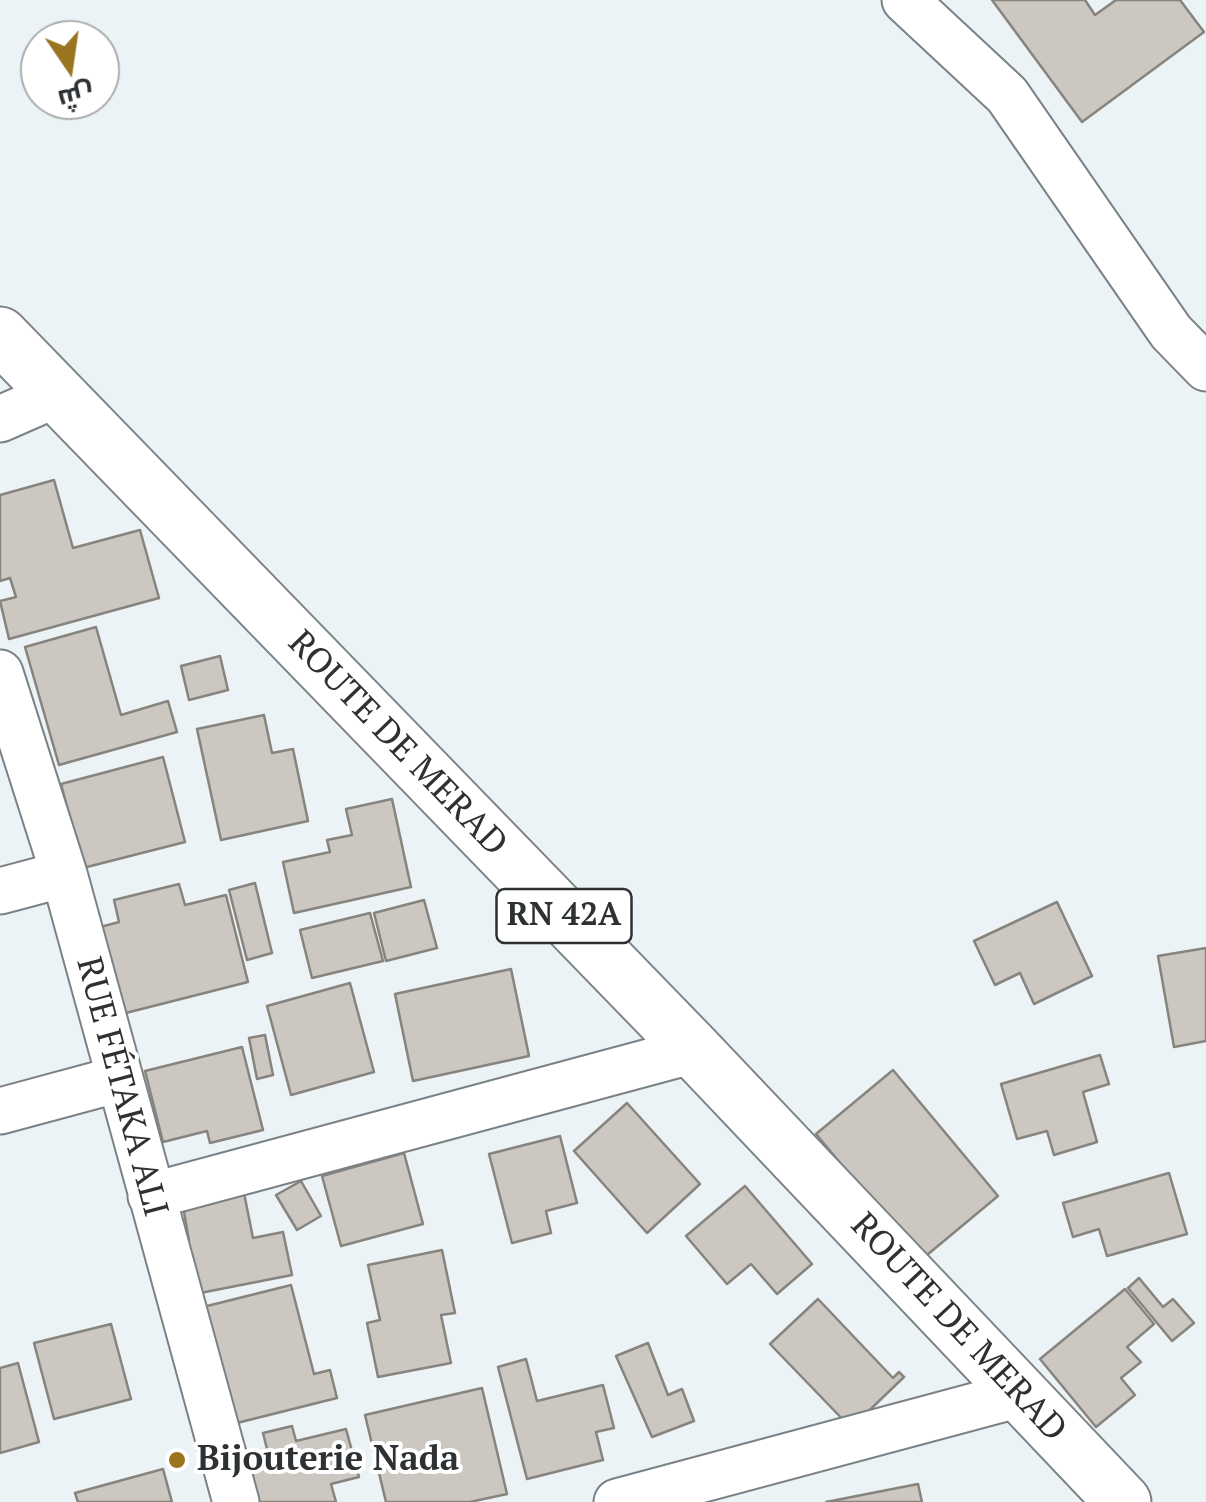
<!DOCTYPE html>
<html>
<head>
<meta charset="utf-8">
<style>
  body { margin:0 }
  #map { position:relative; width:1206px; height:1502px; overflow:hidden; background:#ebf3f7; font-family:"PT Serif",Cairo,serif }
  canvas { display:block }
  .north { position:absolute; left:20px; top:20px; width:100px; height:100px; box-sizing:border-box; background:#fff; border:2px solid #abadad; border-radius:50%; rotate:167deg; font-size:28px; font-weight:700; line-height:40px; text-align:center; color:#2e3133 }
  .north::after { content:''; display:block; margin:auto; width:35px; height:45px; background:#9b7420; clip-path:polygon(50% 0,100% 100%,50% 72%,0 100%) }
</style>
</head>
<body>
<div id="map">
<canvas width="1206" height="1502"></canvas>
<div class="north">ش</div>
</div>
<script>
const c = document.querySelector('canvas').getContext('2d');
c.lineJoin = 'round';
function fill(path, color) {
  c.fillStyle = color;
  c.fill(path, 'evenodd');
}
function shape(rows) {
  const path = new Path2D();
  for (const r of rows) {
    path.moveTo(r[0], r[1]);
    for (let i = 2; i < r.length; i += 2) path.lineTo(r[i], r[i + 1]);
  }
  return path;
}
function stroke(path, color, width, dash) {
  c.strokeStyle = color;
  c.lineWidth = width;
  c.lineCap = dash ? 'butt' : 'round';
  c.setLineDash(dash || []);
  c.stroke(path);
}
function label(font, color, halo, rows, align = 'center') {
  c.font = font + ' "PT Serif",serif';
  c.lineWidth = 8;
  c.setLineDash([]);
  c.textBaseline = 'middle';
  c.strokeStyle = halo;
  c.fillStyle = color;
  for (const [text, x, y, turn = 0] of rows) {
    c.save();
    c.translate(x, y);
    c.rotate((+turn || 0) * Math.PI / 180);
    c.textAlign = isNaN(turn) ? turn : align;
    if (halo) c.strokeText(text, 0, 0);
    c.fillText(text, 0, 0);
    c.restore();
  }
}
const building = shape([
  [992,0,1085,0,1095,15,1116,0,1180,0,1204,32,1082,122,992,0],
  [54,480,73,548,140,530,159,598,9,639,0,601,16,597,10,578,0,581,0,495,54,480],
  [96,627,121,715,168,701,177,732,59,765,25,647,96,627],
  [220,656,228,690,189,700,181,666,220,656],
  [264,715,272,753,293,749,308,821,221,840,197,729,264,715],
  [163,757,185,842,83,868,61,784,163,757],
  [392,799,411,887,294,913,283,862,330,852,327,840,352,835,346,809,392,799],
  [255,883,272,953,247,960,229,890,255,883],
  [179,884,185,905,226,895,248,982,110,1017,89,930,119,922,114,900,179,884],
  [424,900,437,948,386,961,374,913,424,900],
  [1057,902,1092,976,1034,1004,1020,973,995,985,974,941,1057,902],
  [370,913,383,961,312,978,300,930,370,913],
  [1206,948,1206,1041,1174,1047,1158,956,1206,948],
  [511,969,529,1056,413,1081,395,994,511,969],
  [350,983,374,1072,291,1095,267,1006,350,983],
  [265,1035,273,1075,257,1079,249,1038,265,1035],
  [242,1047,263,1130,210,1143,207,1131,163,1142,145,1071,242,1047],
  [1100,1055,1109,1084,1083,1092,1097,1142,1054,1155,1047,1131,1017,1139,1001,1084,1100,1055],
  [893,1070,998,1196,921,1260,816,1134,893,1070],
  [627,1103,700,1184,647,1233,574,1151,627,1103],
  [560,1136,577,1203,546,1211,551,1233,512,1243,489,1154,560,1136],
  [404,1153,423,1224,341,1246,322,1176,404,1153],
  [1169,1173,1187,1234,1107,1256,1099,1229,1073,1237,1063,1203,1169,1173],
  [301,1181,321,1216,297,1230,276,1195,301,1181],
  [745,1186,812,1264,777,1294,751,1264,727,1284,686,1236,745,1186],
  [244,1193,253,1238,283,1232,292,1275,190,1295,180,1243,189,1241,183,1206,244,1193],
  [442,1250,455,1313,441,1315,451,1363,378,1377,367,1323,380,1320,368,1265,442,1250],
  [1139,1278,1163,1307,1173,1299,1194,1323,1172,1341,1128,1288,1139,1278],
  [291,1285,314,1374,330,1370,337,1398,229,1425,199,1308,291,1285],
  [1125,1289,1154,1324,1127,1347,1141,1362,1121,1378,1135,1395,1096,1427,1040,1359,1125,1289],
  [818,1299,893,1378,899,1372,904,1377,851,1428,770,1344,818,1299],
  [111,1324,131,1399,54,1419,34,1343,111,1324],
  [648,1343,668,1395,682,1389,694,1421,652,1437,616,1356,648,1343],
  [526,1359,537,1401,603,1385,614,1428,596,1432,603,1460,527,1479,498,1367,526,1359],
  [18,1363,39,1442,0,1453,0,1368,18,1363],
  [482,1388,507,1494,470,1502,386,1502,365,1415,482,1388],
  [292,1426,296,1441,346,1429,359,1477,331,1484,336,1502,259,1502,248,1459,268,1453,263,1433,292,1426],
  [163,1469,172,1502,78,1502,75,1493,163,1469],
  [918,1484,922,1502,826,1502,918,1484]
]);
fill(building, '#ccc8c1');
stroke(building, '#87837d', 2.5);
const minor = shape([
  [905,0,1007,95,1171,332,1206,368],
  [0,419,57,394],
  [0,673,64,874,236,1502],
  [0,891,64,874],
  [0,1111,119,1079],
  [151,1196,694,1050],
  [617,1502,1020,1394]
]);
const major = shape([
  [0,335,694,1050,1123,1502]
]);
stroke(minor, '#7b8286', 49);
stroke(major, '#7b8286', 59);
stroke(minor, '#fff', 45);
stroke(major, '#fff', 55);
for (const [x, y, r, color] of [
  [177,1460,10,"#9b7420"]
]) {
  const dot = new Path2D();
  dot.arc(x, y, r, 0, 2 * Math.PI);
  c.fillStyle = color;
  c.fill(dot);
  stroke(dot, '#fff', 4);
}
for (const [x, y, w] of [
  [564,916,135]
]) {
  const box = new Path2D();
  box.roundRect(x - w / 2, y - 27, w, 54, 8);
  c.fillStyle = '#fff';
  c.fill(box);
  stroke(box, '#2e3133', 2.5);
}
label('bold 32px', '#2e3133', null, [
  ["RN 42A",564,916]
]);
label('35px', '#2e3133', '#fff', [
  ["ROUTE DE MERAD",397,744,46],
  ["RUE FÉTAKA ALI",121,1087,75],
  ["ROUTE DE MERAD",958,1328,47]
]);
label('bold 35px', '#2e3133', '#fff', [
  ["Bijouterie Nada",197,1460]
], 'left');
</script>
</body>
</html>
